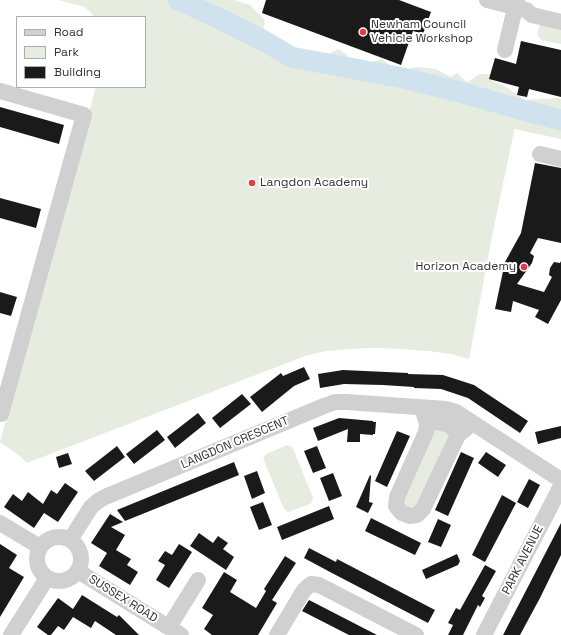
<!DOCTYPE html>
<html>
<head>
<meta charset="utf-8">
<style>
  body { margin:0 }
  #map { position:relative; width:561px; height:635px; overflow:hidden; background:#fff; font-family:"Space Grotesk",sans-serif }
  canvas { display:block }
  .legend { position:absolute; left:16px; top:16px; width:130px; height:72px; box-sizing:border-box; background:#fff; border:1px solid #adadad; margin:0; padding:5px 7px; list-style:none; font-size:12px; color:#333 }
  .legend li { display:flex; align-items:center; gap:8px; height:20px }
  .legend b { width:20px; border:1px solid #adadad }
</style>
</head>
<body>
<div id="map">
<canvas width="561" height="635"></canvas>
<ul class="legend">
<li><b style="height:5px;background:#d0d0d0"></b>Road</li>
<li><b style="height:11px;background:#e6ecdf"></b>Park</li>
<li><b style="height:11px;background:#1a1a1a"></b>Building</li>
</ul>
</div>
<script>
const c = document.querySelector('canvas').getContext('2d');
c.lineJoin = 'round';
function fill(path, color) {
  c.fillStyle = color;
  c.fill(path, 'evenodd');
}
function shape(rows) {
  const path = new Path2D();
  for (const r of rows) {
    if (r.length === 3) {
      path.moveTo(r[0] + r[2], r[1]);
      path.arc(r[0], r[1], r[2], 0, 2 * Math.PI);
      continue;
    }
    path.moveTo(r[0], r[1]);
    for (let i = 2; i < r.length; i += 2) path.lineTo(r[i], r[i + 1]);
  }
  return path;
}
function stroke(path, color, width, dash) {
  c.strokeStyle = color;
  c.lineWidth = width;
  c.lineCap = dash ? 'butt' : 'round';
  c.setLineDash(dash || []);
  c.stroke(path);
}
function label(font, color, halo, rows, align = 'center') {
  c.font = font + ' "Space Grotesk",sans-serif';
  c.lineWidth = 4;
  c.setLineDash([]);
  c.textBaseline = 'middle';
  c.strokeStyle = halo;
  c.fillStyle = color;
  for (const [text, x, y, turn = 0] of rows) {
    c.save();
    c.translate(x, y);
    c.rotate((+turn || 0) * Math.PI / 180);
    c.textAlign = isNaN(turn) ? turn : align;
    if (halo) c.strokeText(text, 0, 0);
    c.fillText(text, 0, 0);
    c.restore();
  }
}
fill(shape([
  [58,0,234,0,250,5,265,20,263,31,284,46,322,58,338,49,348,55,347,62,365,64,382,59,398,71,418,67,436,69,451,77,457,73,467,82,480,74,491,74,493,82,503,85,525,100,559,98,561,99,561,139,515,129,513,130,514,131,492,236,469,359,451,354,429,351,382,348,367,348,326,351,305,356,27,463,17,454,0,442,96,87,145,87,145,17,93,17,93,15,85,7],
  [541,21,561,26,561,44,541,40,537,34],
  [437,428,450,434,419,509,407,511,402,498,432,433],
  [287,445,292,447,294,451,313,498,312,502,310,504,288,512,284,509,263,458,266,454]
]), '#e6ecdf');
stroke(shape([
  [178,0,214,16,266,42,291,57,403,78,456,91,530,112,561,120]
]), '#cfe2ee', 21);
fill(shape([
  [266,0,399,0,431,12,423,34,413,31,401,65,262,13],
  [521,41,561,50,561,97,529,89,527,97,517,95,519,87,489,79,495,58,516,64],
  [0,107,64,125,59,144,0,127],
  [535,163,561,168,561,243,538,238,530,253,534,256,532,263,517,284,544,292,552,277,549,275,550,268,554,262,560,263,561,261,561,300,548,324,535,317,539,310,513,301,511,312,495,309,505,262,521,233],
  [0,198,41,209,36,228,0,218],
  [0,292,17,297,11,316,0,313],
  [304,367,310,379,294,386,262,412,250,397,281,373,283,376],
  [343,370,408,373,408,374,443,375,474,385,528,421,520,433,468,398,441,389,414,388,414,387,383,385,344,384,320,388,318,374],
  [242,394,251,404,220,428,212,418],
  [198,413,206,423,175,448,167,437],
  [339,418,373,421,373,422,376,422,375,434,373,434,373,435,360,434,360,442,347,442,348,429,318,441,313,428],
  [561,426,561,438,538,444,535,432],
  [157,430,165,440,134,464,126,454],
  [397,431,410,436,387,487,375,481],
  [117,446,125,457,94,481,85,471],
  [317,446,326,468,313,473,304,451],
  [461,452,474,458,448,516,435,510],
  [486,452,506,465,498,477,478,463],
  [68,453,72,464,59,468,56,457],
  [234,462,239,475,125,521,117,510],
  [257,471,265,493,252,499,244,476],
  [333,473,342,496,329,501,320,478],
  [370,475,371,476,369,502,373,503,368,513,356,507],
  [529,479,540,485,528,508,517,502],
  [65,483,78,492,58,522,44,513,34,528,4,507,13,494,22,501,28,492,43,504,51,490,57,494],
  [502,495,516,503,485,562,472,555],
  [263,502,272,525,259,530,250,507],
  [329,506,334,519,282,540,277,527],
  [110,514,123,522,111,527,125,535,116,550,131,559,127,565,138,572,130,585,99,566,107,553,91,543],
  [371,518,421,543,415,555,365,531],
  [438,519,451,525,441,547,428,542],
  [561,523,561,555,540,598,520,635,503,635],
  [199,533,213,543,218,536,228,543,223,549,234,557,226,570,190,546],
  [0,544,17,555,9,568,24,577,0,617],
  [179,544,192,552,169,588,156,580,165,565,158,561,165,551,172,555],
  [309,548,336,562,337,559,435,610,428,623,330,572,304,558],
  [457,554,460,561,458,565,426,579,422,570],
  [285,556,296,563,272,600,277,603,258,635,212,635,204,629,213,615,202,608,224,572,237,580,230,592,256,608,266,591,264,589],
  [485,565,496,571,482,596,485,598,480,607,478,605,463,635,448,635,453,625,448,623,456,608,460,610],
  [82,595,117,617,119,615,139,635,116,635,95,621,91,628,73,617,64,630,58,626,51,635,48,635,37,627,58,598,73,609],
  [309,600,377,635,349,635,302,611]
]), '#1a1a1a');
stroke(shape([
  [487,0,526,10,532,15,561,22],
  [505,50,517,0],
  [0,91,84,115,1,414],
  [540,154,561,159],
  [425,408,424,414,427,424,426,432,397,497,396,506,402,513,410,516,417,515,423,509,458,435,468,427,471,422],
  [427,424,437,422,449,425,454,429,458,435],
  [0,523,40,547],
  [59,559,22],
  [70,540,91,507,98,501,105,497,324,406,335,402,346,402,446,409,456,412,561,480],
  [78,571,181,635],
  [169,627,198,580],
  [11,635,47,578],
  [277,635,304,590,311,584,319,585,416,635],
  [484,635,561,486]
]), '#d0d0d0', 16);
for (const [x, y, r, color] of [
  [363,32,4,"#e63946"],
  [252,183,4,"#e63946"],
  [524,267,4,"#e63946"]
]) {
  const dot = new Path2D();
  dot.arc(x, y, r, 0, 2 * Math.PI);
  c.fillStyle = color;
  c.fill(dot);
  stroke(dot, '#fff', 1.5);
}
label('12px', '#333', '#fff', [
  ["Newham Council",371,25],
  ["Vehicle Workshop",371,39],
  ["Langdon Academy",260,183],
  ["Horizon Academy",516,267,"right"]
], 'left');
label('12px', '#333', '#fff', [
  ["LANGDON CRESCENT",235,443,-23],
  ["PARK AVENUE",523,560,-63],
  ["SUSSEX ROAD",123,599,32]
]);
</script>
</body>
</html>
